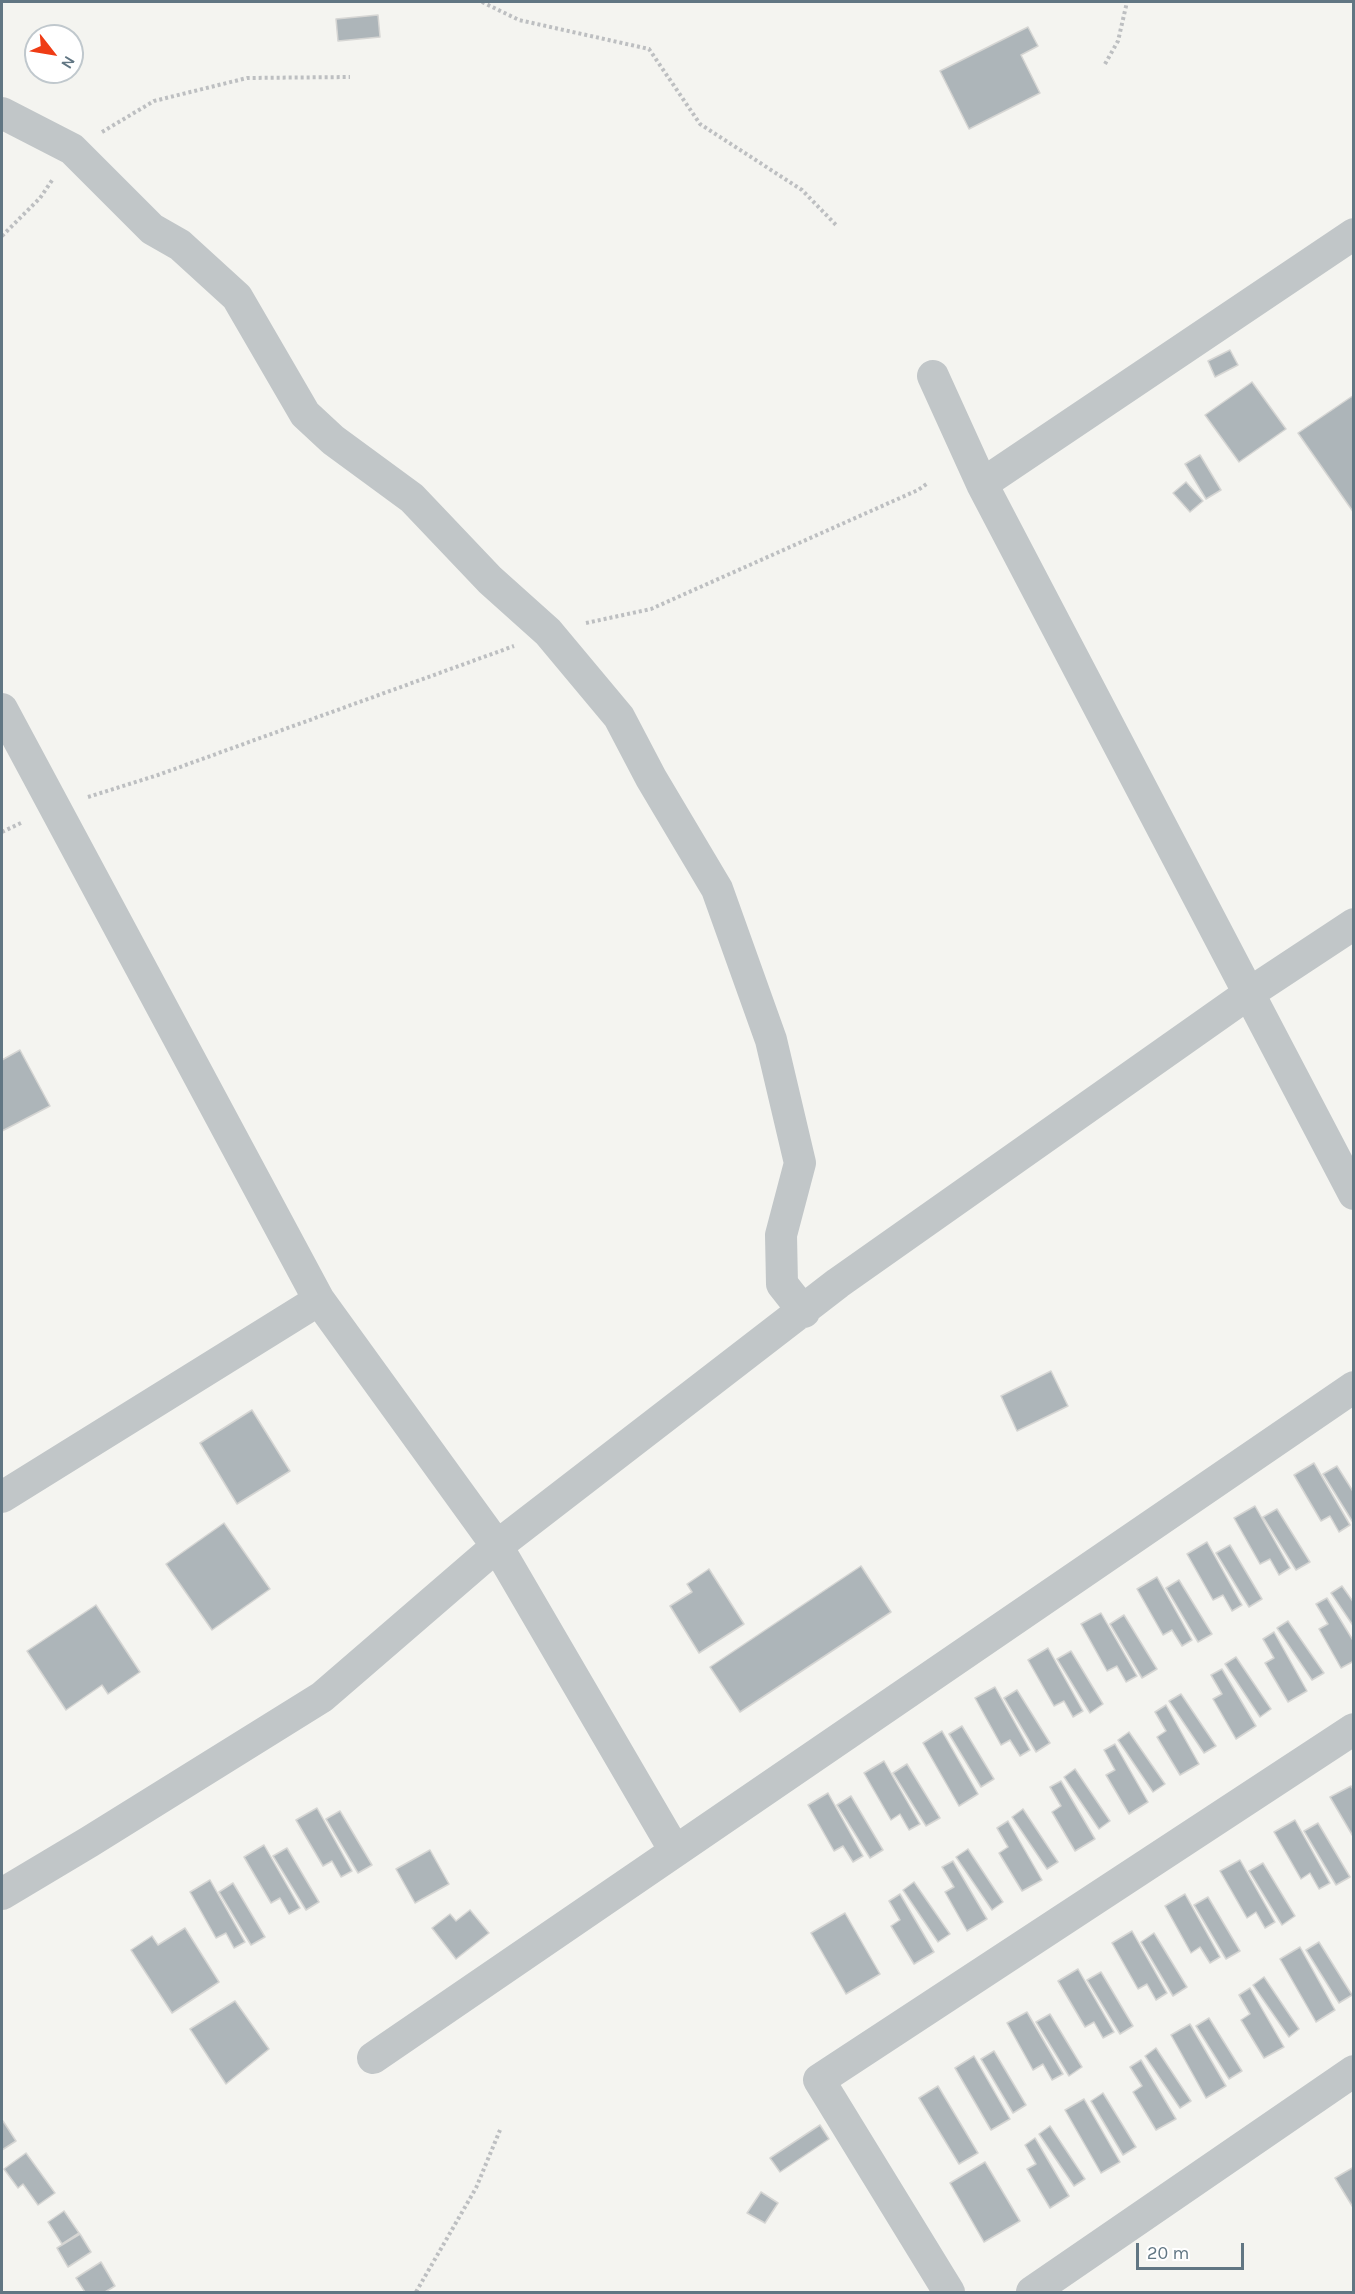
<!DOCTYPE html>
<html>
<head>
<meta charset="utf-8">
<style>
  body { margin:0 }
  #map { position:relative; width:1355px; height:2294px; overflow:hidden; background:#f4f4f0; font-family:Karla,sans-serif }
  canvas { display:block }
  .frame { position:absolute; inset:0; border:3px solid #617683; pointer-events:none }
  .north { position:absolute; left:24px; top:24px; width:60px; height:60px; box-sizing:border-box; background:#fff; border:2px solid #c0c8cd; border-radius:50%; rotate:121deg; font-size:16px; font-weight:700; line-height:24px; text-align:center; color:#617683 }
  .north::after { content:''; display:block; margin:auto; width:21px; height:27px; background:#ef3c15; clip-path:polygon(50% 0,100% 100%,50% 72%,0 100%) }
  .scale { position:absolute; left:1136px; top:2243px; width:108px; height:27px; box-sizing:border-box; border:3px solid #617683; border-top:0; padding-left:8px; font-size:18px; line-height:21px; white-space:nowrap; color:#617683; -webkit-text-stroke:4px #fff; paint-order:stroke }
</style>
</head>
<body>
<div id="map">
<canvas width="1355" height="2294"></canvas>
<div class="frame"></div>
<div class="north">N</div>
<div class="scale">20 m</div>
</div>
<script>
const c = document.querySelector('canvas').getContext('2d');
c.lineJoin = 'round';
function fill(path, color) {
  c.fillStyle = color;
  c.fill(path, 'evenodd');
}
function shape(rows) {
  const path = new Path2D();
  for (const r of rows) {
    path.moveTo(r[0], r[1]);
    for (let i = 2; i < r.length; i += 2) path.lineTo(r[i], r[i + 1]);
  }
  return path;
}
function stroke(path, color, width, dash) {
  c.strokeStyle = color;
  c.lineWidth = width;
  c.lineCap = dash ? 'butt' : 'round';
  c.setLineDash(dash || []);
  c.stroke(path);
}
const building = shape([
  [378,15,380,37,338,41,336,19,378,15],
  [1028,27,1038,46,1021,55,1040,93,969,129,940,71,1028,27],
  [1230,350,1238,365,1215,377,1208,361,1230,350],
  [1252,382,1286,429,1239,462,1205,415,1252,382],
  [1354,395,1354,513,1298,433,1354,395],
  [1200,455,1221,490,1206,499,1185,464,1200,455],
  [1186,482,1203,501,1190,512,1173,493,1186,482],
  [20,1050,50,1106,2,1131,2,1060,20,1050],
  [1051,1371,1068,1406,1017,1431,1001,1396,1051,1371],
  [252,1410,290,1471,237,1504,200,1443,252,1410],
  [1314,1463,1350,1525,1339,1532,1330,1516,1321,1521,1294,1475,1314,1463],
  [1337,1466,1354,1493,1354,1524,1323,1474,1337,1466],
  [1255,1506,1290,1568,1279,1575,1270,1559,1260,1564,1234,1518,1255,1506],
  [1277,1509,1310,1562,1296,1570,1263,1517,1277,1509],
  [224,1523,270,1589,212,1630,166,1564,224,1523],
  [1207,1542,1242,1605,1232,1611,1223,1595,1213,1600,1187,1554,1207,1542],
  [1230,1545,1262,1599,1249,1607,1216,1553,1230,1545],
  [861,1566,891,1612,740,1712,710,1667,861,1566],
  [709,1569,744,1624,699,1653,670,1606,692,1592,687,1584,709,1569],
  [1157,1577,1192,1640,1182,1646,1172,1630,1163,1635,1137,1589,1157,1577],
  [1179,1580,1212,1634,1198,1642,1166,1588,1179,1580],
  [1342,1586,1354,1603,1354,1627,1331,1593,1342,1586],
  [1327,1598,1354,1642,1354,1661,1341,1668,1319,1629,1328,1624,1316,1604,1327,1598],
  [96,1605,140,1672,108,1694,102,1685,66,1710,27,1651,96,1605],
  [1101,1613,1137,1676,1126,1682,1117,1666,1107,1671,1081,1624,1101,1613],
  [1124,1615,1157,1669,1142,1678,1110,1624,1124,1615],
  [1288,1621,1324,1673,1312,1680,1277,1628,1288,1621],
  [1274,1632,1307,1691,1288,1702,1265,1663,1274,1658,1263,1639,1274,1632],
  [1048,1648,1083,1711,1073,1717,1064,1701,1054,1706,1028,1660,1048,1648],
  [1071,1651,1103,1704,1090,1713,1057,1659,1071,1651],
  [1236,1657,1271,1709,1260,1717,1225,1664,1236,1657],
  [1222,1669,1256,1726,1236,1739,1213,1699,1222,1694,1211,1675,1222,1669],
  [995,1687,1030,1750,1020,1756,1010,1740,1001,1745,975,1698,995,1687],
  [1017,1690,1050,1743,1036,1752,1004,1698,1017,1690],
  [1181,1694,1216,1746,1204,1753,1169,1701,1181,1694],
  [1166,1705,1199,1764,1180,1775,1157,1737,1166,1731,1155,1712,1166,1705],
  [962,1726,994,1779,981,1787,949,1734,962,1726],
  [942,1731,978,1794,959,1806,923,1743,942,1731],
  [1129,1732,1165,1784,1153,1792,1118,1740,1129,1732],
  [1115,1744,1148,1802,1129,1814,1106,1775,1115,1770,1104,1750,1115,1744],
  [884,1761,920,1824,909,1830,900,1814,891,1820,864,1773,884,1761],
  [907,1764,940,1818,926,1826,893,1773,907,1764],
  [1075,1769,1110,1821,1099,1829,1064,1777,1075,1769],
  [1061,1781,1095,1839,1075,1851,1052,1812,1061,1806,1050,1787,1061,1781],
  [1351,1786,1354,1791,1354,1838,1330,1797,1351,1786],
  [828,1793,863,1856,853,1862,843,1846,834,1851,808,1805,828,1793],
  [851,1796,883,1850,870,1858,837,1805,851,1796],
  [317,1808,352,1871,341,1877,332,1861,323,1866,296,1820,317,1808],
  [1023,1809,1058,1862,1047,1869,1012,1817,1023,1809],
  [340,1811,372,1865,358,1873,326,1819,340,1811],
  [1295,1820,1330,1883,1319,1889,1310,1873,1301,1879,1274,1832,1295,1820],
  [1008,1821,1042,1880,1022,1891,999,1853,1008,1847,997,1828,1008,1821],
  [1318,1823,1350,1877,1336,1885,1304,1831,1318,1823],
  [264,1845,300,1908,289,1914,280,1898,271,1903,244,1857,264,1845],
  [287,1848,319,1902,306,1910,273,1856,287,1848],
  [968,1849,1003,1902,992,1910,956,1857,968,1849],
  [430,1850,449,1884,415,1903,396,1869,430,1850],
  [1240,1860,1275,1922,1265,1928,1256,1912,1247,1918,1220,1871,1240,1860],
  [953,1861,987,1919,967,1931,945,1892,954,1887,942,1867,953,1861],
  [1263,1863,1295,1916,1282,1925,1249,1871,1263,1863],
  [210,1880,245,1942,234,1948,226,1933,216,1938,190,1892,210,1880],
  [914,1882,950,1934,938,1942,903,1890,914,1882],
  [233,1883,265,1937,251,1945,219,1892,233,1883],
  [900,1894,934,1952,914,1964,891,1926,900,1920,889,1901,900,1894],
  [1185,1894,1220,1957,1210,1963,1200,1947,1191,1953,1165,1906,1185,1894],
  [1208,1897,1240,1951,1226,1959,1194,1905,1208,1897],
  [470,1910,489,1933,456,1959,432,1928,450,1914,456,1921,470,1910],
  [845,1913,880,1974,846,1994,811,1933,845,1913],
  [185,1928,219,1982,172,2013,131,1950,152,1936,158,1945,185,1928],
  [1132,1931,1167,1993,1156,2000,1147,1984,1138,1989,1112,1943,1132,1931],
  [1154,1933,1187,1987,1173,1996,1141,1942,1154,1933],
  [1319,1942,1352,1995,1339,2003,1306,1950,1319,1942],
  [1300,1947,1335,2010,1316,2022,1280,1959,1300,1947],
  [1078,1969,1114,2032,1103,2038,1094,2022,1085,2027,1058,1981,1078,1969],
  [1101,1972,1133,2026,1120,2034,1087,1980,1101,1972],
  [1264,1977,1299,2029,1289,2037,1253,1985,1264,1977],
  [1250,1988,1284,2047,1264,2058,1241,2020,1250,2014,1239,1995,1250,1988],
  [235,2001,269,2049,226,2084,190,2029,235,2001],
  [1027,2012,1063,2074,1052,2080,1043,2064,1033,2070,1007,2023,1027,2012],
  [1050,2014,1082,2067,1069,2076,1036,2022,1050,2014],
  [1209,2018,1242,2071,1229,2079,1196,2026,1209,2018],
  [1190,2024,1226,2086,1206,2098,1171,2035,1190,2024],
  [1156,2048,1191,2101,1180,2108,1145,2056,1156,2048],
  [994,2051,1026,2105,1013,2113,981,2059,994,2051],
  [974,2056,1010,2119,991,2130,955,2068,974,2056],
  [1141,2060,1176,2119,1156,2130,1133,2092,1142,2086,1130,2067,1141,2060],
  [938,2086,978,2153,959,2164,919,2098,938,2086],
  [1103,2093,1136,2147,1123,2155,1091,2101,1103,2093],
  [1084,2099,1120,2162,1101,2173,1065,2110,1084,2099],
  [3,2121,16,2141,2,2150,2,2122,3,2121],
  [820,2125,829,2139,780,2172,770,2158,820,2125],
  [1050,2126,1085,2179,1074,2186,1039,2134,1050,2126],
  [1035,2138,1069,2196,1050,2208,1027,2169,1036,2164,1025,2145,1035,2138],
  [26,2153,55,2193,38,2205,23,2184,18,2188,4,2169,26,2153],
  [985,2162,1020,2221,984,2242,950,2183,985,2162],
  [1354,2167,1354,2209,1335,2178,1354,2167],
  [761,2192,778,2203,765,2223,747,2213,761,2192],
  [64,2211,79,2233,62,2244,48,2222,64,2211],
  [80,2234,91,2252,68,2267,57,2248,80,2234],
  [101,2262,115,2286,105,2292,85,2292,76,2278,101,2262]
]);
fill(building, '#adb5b9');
stroke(building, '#d5d5d3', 1.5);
stroke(shape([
  [482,2,519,20,649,49,700,124,802,190,837,226],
  [1105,64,1118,41,1127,2],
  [102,132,154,101,247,78,350,77],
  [2,236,40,198,53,179],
  [586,623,651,609,918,490,928,483],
  [88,797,158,775,514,646],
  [2,832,23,822],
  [416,2292,476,2188,500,2130]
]), '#bdbfc1', 4, [3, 3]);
stroke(shape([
  [2,113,72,149,152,229,180,245,237,297,305,414,333,440,412,498,490,580,548,632,619,717,651,778,717,889,771,1040,800,1163,781,1235,782,1284,804,1312],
  [933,376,982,484,1354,1194],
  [982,484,1354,234],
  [2,709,319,1300,497,1546,675,1851],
  [2,1497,319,1300],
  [2,1894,89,1842,322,1697,497,1546,838,1283,1248,994,1354,924],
  [373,2058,1354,1387],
  [949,2292,819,2080,1354,1729],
  [1032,2292,1354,2071]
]), '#c1c6c8', 32);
</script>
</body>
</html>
